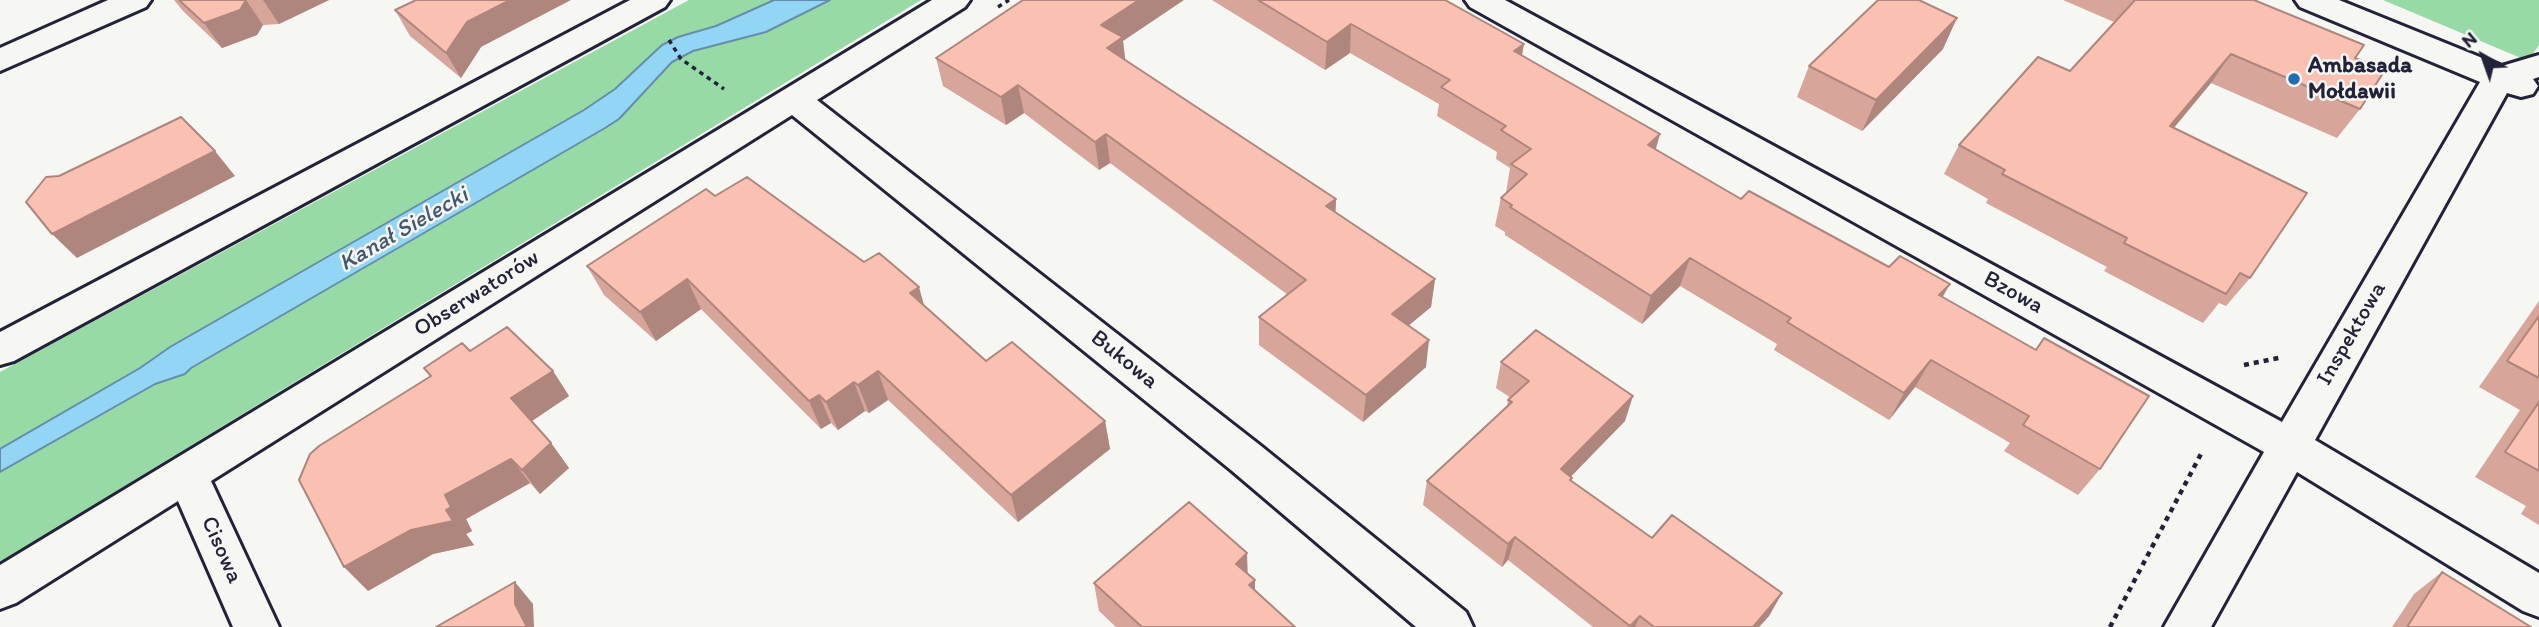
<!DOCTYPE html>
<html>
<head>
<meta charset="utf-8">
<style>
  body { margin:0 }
  #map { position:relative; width:2539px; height:627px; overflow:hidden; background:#f6f6f2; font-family:Itim,sans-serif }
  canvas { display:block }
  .north { position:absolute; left:2448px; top:21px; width:70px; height:70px; -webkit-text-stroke:5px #f6f6f2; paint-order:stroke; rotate:320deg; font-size:19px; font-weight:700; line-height:28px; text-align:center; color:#22223b }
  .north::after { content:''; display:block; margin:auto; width:24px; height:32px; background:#22223b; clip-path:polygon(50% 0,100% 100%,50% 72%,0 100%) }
</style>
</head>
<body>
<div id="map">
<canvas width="2539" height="627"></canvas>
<div class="north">N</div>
</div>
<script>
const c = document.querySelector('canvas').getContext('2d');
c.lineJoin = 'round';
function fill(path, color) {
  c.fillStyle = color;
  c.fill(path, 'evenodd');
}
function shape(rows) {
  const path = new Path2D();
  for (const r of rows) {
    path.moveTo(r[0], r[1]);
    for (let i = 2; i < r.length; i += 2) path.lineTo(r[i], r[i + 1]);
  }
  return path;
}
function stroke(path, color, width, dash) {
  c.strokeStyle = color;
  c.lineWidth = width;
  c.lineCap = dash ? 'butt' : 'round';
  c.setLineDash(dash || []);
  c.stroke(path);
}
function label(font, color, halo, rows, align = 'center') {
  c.font = font + ' Itim,sans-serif';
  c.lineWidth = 5;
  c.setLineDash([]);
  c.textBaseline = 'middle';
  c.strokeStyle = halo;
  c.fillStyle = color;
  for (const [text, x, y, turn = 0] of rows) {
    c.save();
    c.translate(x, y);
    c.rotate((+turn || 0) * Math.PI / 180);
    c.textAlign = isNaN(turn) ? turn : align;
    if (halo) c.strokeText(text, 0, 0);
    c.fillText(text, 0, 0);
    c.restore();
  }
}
fill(shape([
  [689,0,921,0,0,562,0,372],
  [2383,0,2539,0,2539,45,2528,61]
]), '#97daa6');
const water = shape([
  [774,0,830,0,766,32,693,51,672,62,619,119,605,128,191,368,185,374,155,384,0,472,0,449,140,368,170,347,584,110,615,89,662,45,678,37,716,26,774,0]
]);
fill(water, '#93d5f5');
stroke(water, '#668dab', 2);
const street = shape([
  [630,0,670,0,665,7,14,361,0,365,0,332,630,0],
  [932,0,970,0,965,7,817,100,1261,446,1466,612,1473,627,1416,627,1231,470,792,115,211,481,279,627,233,627,178,501,16,603,0,609,0,565,932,0],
  [1465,0,1505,0,2282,422,2480,82,2300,7,2295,0,2339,0,2502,66,2539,55,2539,77,2533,79,2538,86,2533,94,2521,97,2507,93,2315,440,2539,573,2539,617,2523,611,2297,472,2211,627,2164,627,2264,452,1470,7,1465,0]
]);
const secondary = shape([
  [108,0,151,0,146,7,0,71,0,48,108,0]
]);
stroke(street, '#22223b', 6);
stroke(secondary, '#22223b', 6);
stroke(shape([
  [998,7,1009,0],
  [669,40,681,59,724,89]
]), '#22223b', 3.5, [4.5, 4.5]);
stroke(shape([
  [2244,365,2283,357],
  [2110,627,2202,452]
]), '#22223b', 4.5, [5, 5]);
fill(street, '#f6f6f2');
fill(secondary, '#f6f6f2');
fill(shape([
  [174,0,329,0,279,24,263,25,257,35,222,48,183,11],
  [1212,0,1445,0,1656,150,1741,199,1942,297,2100,469,2078,495,2004,451,2010,443,1915,387,1889,420,1774,350,1777,344,1680,286,1642,324,1505,235,1505,232,1495,226,1501,198,1506,193,1510,168,1496,159,1497,152,1437,116,1439,104,1350,53,1325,70],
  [2063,0,2254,0,2355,58,2360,109,2337,138,2211,83,2174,128,2250,278,2226,306,2219,303,2203,323,2104,271,2107,267,1986,203,1988,199,1944,174,1959,145,2070,71,2114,22],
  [395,10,481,47,461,78,410,36],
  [1123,41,1125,60,1336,199,1335,213,1435,279,1431,307,1408,325,1426,367,1363,422,1259,345,1259,317,1288,295,1110,163,1099,170,1024,113,1006,125,943,86,936,58],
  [1943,49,1862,131,1797,97,1809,66],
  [715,196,924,305,986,361,1105,421,1110,449,1018,522,888,400,869,413,865,411,838,430,831,423,821,429,701,309,656,341,604,295,587,266],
  [2539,301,2539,525,2521,514,2526,506,2475,477,2520,410,2479,387],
  [470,351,553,371,569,396,532,421,551,443,569,468,540,494,530,483,466,519,472,531,466,534,474,545,433,554,368,591,430,376,424,368],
  [1501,362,1625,421,1570,477,1571,481,1652,538,1782,593,1769,616,1759,627,1593,627,1508,560,1502,567,1423,505,1427,481,1507,407,1508,400,1511,398,1496,388],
  [2442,572,2531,627,2392,627,2414,594],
  [1248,574,1255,580,1255,591,1295,627,1116,627,1099,611,1094,583]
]), '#d7a599');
fill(shape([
  [246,0,263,25,257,35,222,48,204,23],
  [263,0,329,0,279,24],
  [510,0,571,0,481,47,461,78,446,53,467,22],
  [1139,0,1184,0,1123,41,1126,66,1104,53,1101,25],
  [1957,18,1943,49,1862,131,1876,100],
  [1351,24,1350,53,1325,70,1327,42],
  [1524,44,1519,72,1514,51],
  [2231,54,2211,83,2151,155,2170,126],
  [1018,85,1024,113,1006,125,1001,97],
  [1106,134,1110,163,1099,170,1095,142],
  [1660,134,1652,163,1648,145],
  [215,151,235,176,77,258,52,234],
  [1336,199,1335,227,1326,206],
  [1690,258,1680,286,1642,324,1651,296],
  [687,279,701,309,656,341,640,312],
  [1435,279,1431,307,1389,342,1392,314],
  [1950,284,1934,312,1939,295],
  [919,287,927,316,910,293],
  [1429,340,1426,367,1363,422,1366,395],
  [1931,360,1915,387,1889,420,1904,393],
  [553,371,569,396,529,423,511,398],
  [878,371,888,400,869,413,858,385],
  [854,382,865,411,838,430,826,402],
  [819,395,831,423,821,429,809,401],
  [1633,396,1625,421,1554,494,1561,469],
  [1105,421,1110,449,1018,522,1011,495],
  [551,443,569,468,540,494,522,470],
  [511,459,530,483,466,519,472,531,466,534,474,545,433,554,368,591,344,567,445,495],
  [1515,537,1508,560,1502,567,1508,544],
  [1247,553,1248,582,1236,564],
  [1255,580,1255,608,1249,585],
  [515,582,533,604,534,627,527,627,515,604],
  [1782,593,1769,616,1759,627,1753,627],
  [1640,616,1635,627,1630,627,1630,626]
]), '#af867d');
const building = shape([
  [179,0,246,0,240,10,204,23,179,0],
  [416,0,510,0,467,22,446,53,395,10,416,0],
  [1023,0,1139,0,1101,25,1123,37,1107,48,1336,199,1326,206,1435,279,1392,314,1429,340,1366,395,1259,317,1306,280,1106,134,1095,142,1018,85,1001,97,936,58,1023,0],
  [1258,0,1445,0,1524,44,1514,51,1660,134,1648,145,1741,199,1749,191,1889,267,1900,256,1950,284,1939,295,2036,350,2044,338,2149,396,2100,469,2023,425,2029,416,1931,360,1904,393,1787,322,1791,318,1690,258,1651,296,1510,207,1512,205,1501,198,1527,174,1511,164,1531,149,1501,130,1506,126,1441,87,1450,80,1351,24,1327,42,1258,0],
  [1878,0,1919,0,1957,18,1876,100,1809,66,1878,0],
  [2135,0,2254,0,2364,45,2355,58,2385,70,2360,109,2231,54,2170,126,2307,193,2250,278,2240,273,2226,294,2124,243,2127,238,2002,174,2005,170,1959,145,2038,57,2070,71,2135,0],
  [181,117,215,151,52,234,26,202,46,177,59,176,181,117],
  [747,177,864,262,879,253,919,287,910,293,986,361,1012,342,1105,421,1011,495,878,371,858,385,854,382,826,402,819,395,809,401,687,279,640,312,587,266,706,189,715,196,747,177],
  [2539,316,2539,378,2507,361,2539,316],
  [507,327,553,371,511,398,551,443,522,470,511,459,445,495,451,507,446,510,453,521,411,530,344,567,299,480,310,454,319,446,431,376,424,368,462,343,470,351,507,327],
  [1536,330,1633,396,1561,469,1572,478,1570,480,1652,538,1672,515,1782,593,1753,627,1654,627,1640,616,1630,626,1515,537,1508,544,1427,481,1512,402,1508,400,1529,381,1501,362,1536,330],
  [2539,402,2539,471,2505,452,2539,402],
  [1189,502,1247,553,1236,564,1255,580,1249,585,1295,627,1142,627,1094,583,1189,502],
  [2442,572,2531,627,2407,627,2442,572],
  [515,582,515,604,527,627,436,627,515,582]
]);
fill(building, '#fac0b2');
stroke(building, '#af867d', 2);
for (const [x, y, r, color] of [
  [2294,79,7,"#1f6fb2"]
]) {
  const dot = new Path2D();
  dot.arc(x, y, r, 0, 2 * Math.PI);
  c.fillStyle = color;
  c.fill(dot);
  stroke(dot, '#f6f6f2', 2.5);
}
label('bold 23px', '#22223b', '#f6f6f2', [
  ["Ambasada",2308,66],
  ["Mołdawii",2308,92]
], 'left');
label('23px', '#22223b', '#f6f6f2', [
  ["Bzowa",2013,293,29],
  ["Obserwatorów",477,294,-32],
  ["Inspektowa",2352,334,-60],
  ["Bukowa",1124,360,39],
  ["Cisowa",221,550,66]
]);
label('italic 24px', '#445873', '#f6f6f2', [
  ["Kanał Sielecki",404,230,-30]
]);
</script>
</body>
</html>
